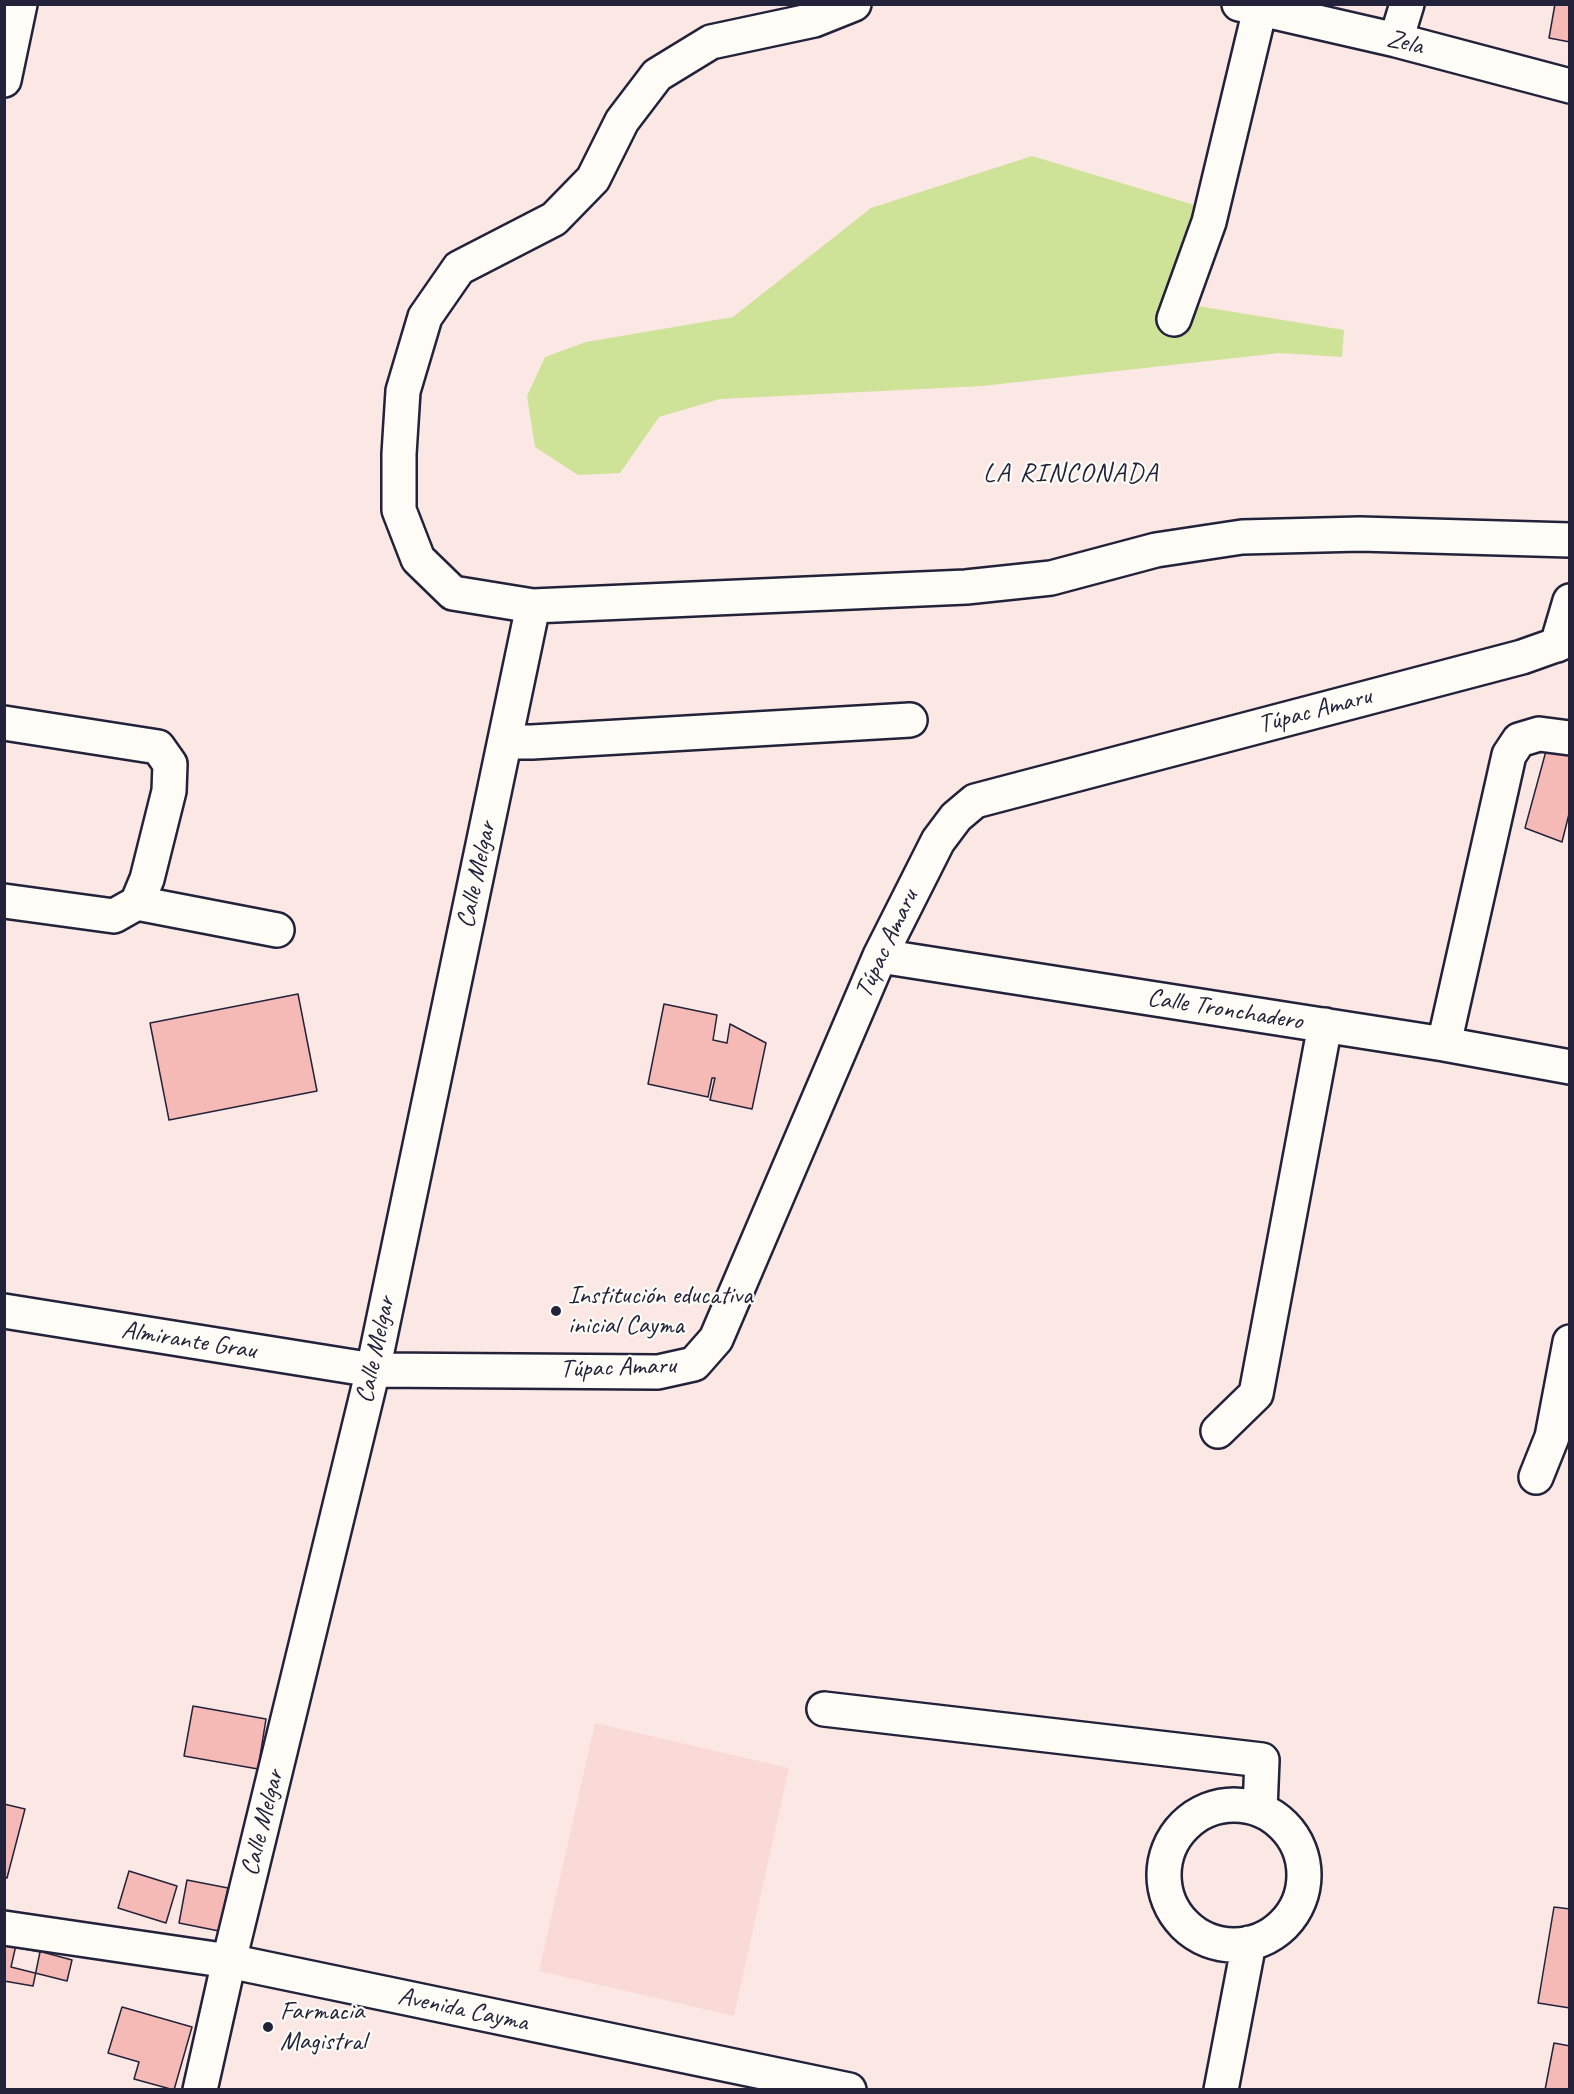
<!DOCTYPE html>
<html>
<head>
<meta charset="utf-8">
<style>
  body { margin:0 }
  #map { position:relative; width:1574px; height:2094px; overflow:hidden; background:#fbe8e4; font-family:Caveat,sans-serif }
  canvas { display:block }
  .frame { position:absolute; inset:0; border:6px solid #22223b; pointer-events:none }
</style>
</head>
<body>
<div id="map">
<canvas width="1574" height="2094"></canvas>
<div class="frame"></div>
</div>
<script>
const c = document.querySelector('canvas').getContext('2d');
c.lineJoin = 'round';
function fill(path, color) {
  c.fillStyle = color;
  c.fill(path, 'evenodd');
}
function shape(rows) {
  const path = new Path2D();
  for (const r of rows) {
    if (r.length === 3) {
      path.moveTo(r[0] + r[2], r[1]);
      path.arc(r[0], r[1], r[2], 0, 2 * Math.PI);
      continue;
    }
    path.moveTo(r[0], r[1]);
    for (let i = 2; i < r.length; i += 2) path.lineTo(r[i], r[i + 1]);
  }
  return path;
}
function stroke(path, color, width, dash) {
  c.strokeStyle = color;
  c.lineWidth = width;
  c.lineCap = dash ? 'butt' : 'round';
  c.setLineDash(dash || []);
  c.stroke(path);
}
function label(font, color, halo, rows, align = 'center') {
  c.font = font + ' Caveat,sans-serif';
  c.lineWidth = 4.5;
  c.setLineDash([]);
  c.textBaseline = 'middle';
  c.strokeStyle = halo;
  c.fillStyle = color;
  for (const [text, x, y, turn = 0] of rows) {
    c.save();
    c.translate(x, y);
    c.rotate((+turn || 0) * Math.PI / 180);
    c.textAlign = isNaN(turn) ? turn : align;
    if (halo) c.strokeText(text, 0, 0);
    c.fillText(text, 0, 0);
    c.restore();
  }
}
fill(shape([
  [595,1723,789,1768,734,2016,539,1971]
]), '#fadad6');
fill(shape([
  [1032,156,1214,211,1191,305,1344,330,1342,357,1280,353,982,386,720,399,659,417,620,473,578,475,535,447,527,396,545,357,586,342,733,317,871,208]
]), '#cee398');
const building = shape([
  [1555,4,1570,4,1570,42,1549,38,1555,4],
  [1570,750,1570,810,1562,842,1525,828,1546,751,1570,750],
  [298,994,317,1091,169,1120,150,1023,298,994],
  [664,1004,717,1015,713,1040,727,1043,730,1024,766,1043,752,1109,710,1100,715,1078,712,1078,708,1097,648,1084,664,1004],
  [193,1706,266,1719,258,1769,184,1756,193,1706],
  [4,1804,25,1809,7,1878,4,1877,4,1804],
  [129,1871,177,1886,166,1923,118,1908,129,1871],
  [187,1880,228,1888,219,1931,179,1923,187,1880],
  [1554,1907,1570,1909,1570,2008,1538,2003,1554,1907],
  [4,1945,40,1952,33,1986,4,1981,4,1945],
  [16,1945,72,1960,67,1981,11,1967,16,1945],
  [122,2007,192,2027,174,2090,134,2079,139,2062,108,2053,122,2007],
  [1554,2043,1570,2046,1570,2090,1545,2090,1554,2043]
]);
fill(building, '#f6bab6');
stroke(building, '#22223b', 1.5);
const minor = shape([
  [854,4,814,20,711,42,657,75,622,121,593,179,554,219,459,268,425,317,403,391,399,454,399,510,418,559,453,593,533,606,966,587,1051,578,1156,550,1242,537,1360,534,1570,540],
  [1239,4,1396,40,1570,86],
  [1396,40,1407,4],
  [4,80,20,4],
  [1174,319,1209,222,1260,9],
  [1557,645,1570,601],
  [4,723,158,747,170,764,169,791,147,879,137,903,114,916,4,901],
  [505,742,532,742,910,720],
  [137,903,277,930],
  [880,956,1444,1044,1570,1067],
  [1444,1044,1509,755,1519,740,1539,734,1570,738],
  [4,1311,373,1370,658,1372,694,1364,716,1339,880,956,938,841,956,817,975,801,1522,657,1570,640],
  [1218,1431,1256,1394,1325,1025],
  [1536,1477,1552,1437,1570,1342],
  [824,1709,1262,1760,1260,1810],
  [1234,1875,70],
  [229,1961,373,1370,533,606],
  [1221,2090,1249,1943]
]);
const tertiary = shape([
  [200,2090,229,1961]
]);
const secondary = shape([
  [4,1928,229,1961,849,2090]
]);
stroke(minor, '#22223b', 38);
stroke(tertiary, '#22223b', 38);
stroke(secondary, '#22223b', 38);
stroke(minor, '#fdfcf7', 33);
stroke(tertiary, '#fdfcf7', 33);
stroke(secondary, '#fdfcf7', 33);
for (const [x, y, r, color] of [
  [556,1311,6,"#22223b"],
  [268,2027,6,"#22223b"]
]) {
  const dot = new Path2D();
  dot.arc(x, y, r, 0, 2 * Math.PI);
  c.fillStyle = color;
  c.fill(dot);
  stroke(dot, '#fdfcf7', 2);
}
label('26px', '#22223b', '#fdfcf7', [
  ["Zela",1405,43,14],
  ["Túpac Amaru",1315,711,-15],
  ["Calle Melgar",477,875,-78],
  ["Túpac Amaru",887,944,-65],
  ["Calle Tronchadero",1225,1010,9],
  ["Almirante Grau",189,1341,9],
  ["Calle Melgar",376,1350,-78],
  ["Túpac Amaru",618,1368,-2],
  ["Calle Melgar",263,1823,-76],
  ["Avenida Cayma",463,2010,12]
]);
label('26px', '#22223b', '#fdfcf7', [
  ["Institución educativa",568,1296],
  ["inicial Cayma",568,1326],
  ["Farmacia",280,2012],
  ["Magistral",280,2042]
], 'left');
c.letterSpacing = '1.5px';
label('27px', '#22223b', '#fdfcf7', [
  ["LA RINCONADA",1071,474]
]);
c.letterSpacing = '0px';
</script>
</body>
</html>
